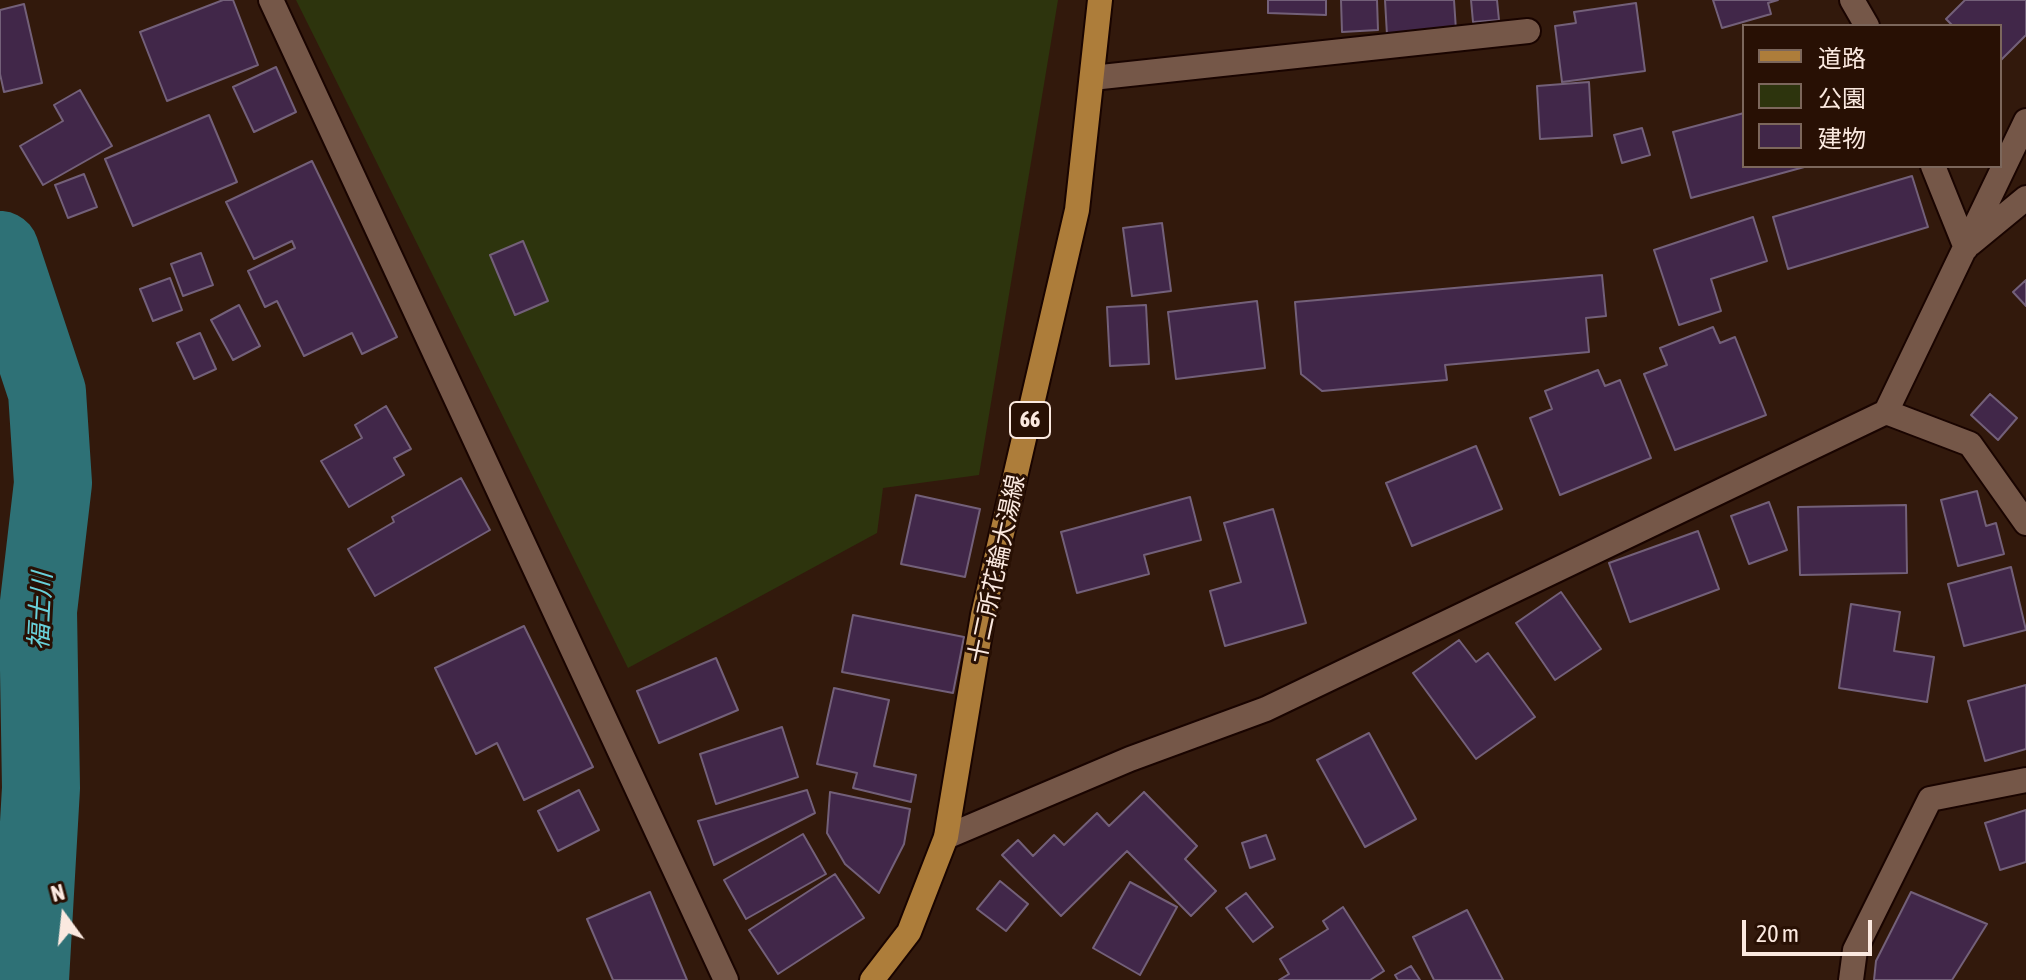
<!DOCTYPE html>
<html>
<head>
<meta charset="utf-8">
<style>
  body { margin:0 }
  #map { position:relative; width:2026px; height:980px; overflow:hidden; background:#32190c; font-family:"Asap Condensed","Noto Sans JP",sans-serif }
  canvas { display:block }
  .legend { position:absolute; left:1742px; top:24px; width:260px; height:144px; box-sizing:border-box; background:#281004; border:2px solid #7c675c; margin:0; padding:10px 14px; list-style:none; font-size:24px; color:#fbe9e0 }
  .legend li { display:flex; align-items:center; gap:16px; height:40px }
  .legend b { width:40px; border:2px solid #7c675c }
  .north { position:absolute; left:24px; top:876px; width:80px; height:80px; -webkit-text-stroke:6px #281004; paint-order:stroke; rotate:345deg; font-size:22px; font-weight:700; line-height:32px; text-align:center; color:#fbe9e0 }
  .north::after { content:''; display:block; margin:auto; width:28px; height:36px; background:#fbe9e0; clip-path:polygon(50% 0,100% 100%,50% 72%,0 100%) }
  .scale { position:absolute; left:1742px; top:920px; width:130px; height:36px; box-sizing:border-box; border:4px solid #fbe9e0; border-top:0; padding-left:10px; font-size:24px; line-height:28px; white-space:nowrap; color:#fbe9e0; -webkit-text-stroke:6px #281004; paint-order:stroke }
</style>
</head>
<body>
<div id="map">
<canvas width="2026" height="980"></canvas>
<ul class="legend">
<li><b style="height:10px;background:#ad7d3a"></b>道路</li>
<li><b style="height:22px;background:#2d340d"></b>公園</li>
<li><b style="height:22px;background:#412749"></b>建物</li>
</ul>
<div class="north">N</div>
<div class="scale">20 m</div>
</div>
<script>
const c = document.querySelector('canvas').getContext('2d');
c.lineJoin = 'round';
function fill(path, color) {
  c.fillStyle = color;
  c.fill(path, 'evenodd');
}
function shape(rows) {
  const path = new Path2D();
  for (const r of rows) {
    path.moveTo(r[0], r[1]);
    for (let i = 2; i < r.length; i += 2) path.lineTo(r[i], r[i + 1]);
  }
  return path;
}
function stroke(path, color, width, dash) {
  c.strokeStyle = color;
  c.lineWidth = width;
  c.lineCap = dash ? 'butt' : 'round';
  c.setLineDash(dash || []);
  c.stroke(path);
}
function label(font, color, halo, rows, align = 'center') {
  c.font = font + ' "Asap Condensed","Noto Sans JP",sans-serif';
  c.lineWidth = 6;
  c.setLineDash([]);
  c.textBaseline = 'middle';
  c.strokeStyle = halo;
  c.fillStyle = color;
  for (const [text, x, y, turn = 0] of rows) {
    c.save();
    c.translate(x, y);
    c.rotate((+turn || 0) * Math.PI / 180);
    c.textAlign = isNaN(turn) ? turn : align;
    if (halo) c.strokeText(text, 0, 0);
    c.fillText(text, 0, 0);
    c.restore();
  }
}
fill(shape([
  [296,0,1058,0,979,475,883,488,877,533,628,668]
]), '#2d340d');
stroke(shape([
  [0,250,47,392,53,483,38,611,41,788,30,980]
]), '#2e7176', 78);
const building = shape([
  [223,0,233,0,258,65,167,101,140,32,223,0],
  [1268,0,1326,0,1326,15,1268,13,1268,0],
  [1341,0,1377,0,1378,30,1342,32,1341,0],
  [1385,0,1454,0,1456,30,1387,35,1385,0],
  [1471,0,1497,0,1499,20,1473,22,1471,0],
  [1713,0,1778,0,1768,3,1771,14,1722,28,1713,0],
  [1965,0,2026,0,2026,35,2000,61,2000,26,1953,26,1946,19,1965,0],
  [1636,3,1645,71,1562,82,1555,26,1576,23,1574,12,1636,3],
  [24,4,42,83,4,92,0,74,0,10,24,4],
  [276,67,296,112,254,132,233,87,276,67],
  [1589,82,1592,136,1540,139,1537,86,1589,82],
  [80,90,112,146,43,185,20,146,63,121,54,105,80,90],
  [1744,113,1744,166,1808,166,1691,198,1673,132,1744,113],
  [209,115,237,182,133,226,105,159,209,115],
  [1642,128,1650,155,1622,163,1614,135,1642,128],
  [312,161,397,337,362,354,352,333,304,356,277,301,265,307,248,271,295,248,292,241,254,259,226,202,312,161],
  [84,174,97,207,68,218,55,185,84,174],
  [1912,176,1928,227,1788,269,1773,217,1912,176],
  [1753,217,1767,261,1711,279,1721,311,1679,325,1654,250,1753,217],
  [1162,223,1171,291,1132,296,1123,228,1162,223],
  [523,241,548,301,515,315,490,255,523,241],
  [201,253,213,285,183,296,171,264,201,253],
  [1602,275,1606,316,1586,318,1589,352,1445,365,1447,380,1322,391,1301,374,1295,302,1602,275],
  [170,278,182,310,153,321,140,289,170,278],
  [2026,280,2026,306,2013,292,2026,280],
  [1257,301,1265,368,1176,379,1168,312,1257,301],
  [239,305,260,346,233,360,211,320,239,305],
  [1146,305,1149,364,1110,366,1107,307,1146,305],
  [1713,327,1720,343,1735,337,1766,415,1675,450,1644,374,1667,365,1660,348,1713,327],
  [200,333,216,369,194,379,177,343,200,333],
  [1598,370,1605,386,1620,380,1651,458,1560,495,1530,418,1552,409,1545,391,1598,370],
  [1990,394,2017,418,1998,440,1971,415,1990,394],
  [386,406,411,449,394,458,404,475,349,507,321,461,362,438,355,425,386,406],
  [1476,446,1502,509,1412,546,1386,483,1476,446],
  [461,478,490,530,375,596,348,549,394,522,392,517,461,478],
  [1977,491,1986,526,1996,523,2004,554,1958,566,1941,500,1977,491],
  [916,495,980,509,965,577,901,564,916,495],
  [1190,497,1201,540,1144,555,1149,574,1077,593,1061,532,1190,497],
  [1769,502,1787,550,1749,564,1731,516,1769,502],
  [1906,505,1907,573,1800,575,1798,507,1906,505],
  [1273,509,1306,623,1225,646,1210,591,1241,582,1224,523,1273,509],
  [1698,531,1719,589,1630,622,1609,563,1698,531],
  [2011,567,2026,630,1964,646,1948,584,2011,567],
  [1561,592,1601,649,1555,680,1516,623,1561,592],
  [1851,604,1900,612,1894,651,1934,657,1927,702,1839,688,1851,604],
  [853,615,964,637,953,693,842,672,853,615],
  [524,626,593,767,524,800,497,743,476,754,435,668,524,626],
  [1459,640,1476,662,1488,653,1535,717,1476,759,1413,673,1459,640],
  [716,658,738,710,659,743,637,691,716,658],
  [2026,685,2026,749,1985,761,1968,701,2026,685],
  [834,688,889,700,874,766,916,775,911,802,853,788,857,773,817,764,834,688],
  [782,727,798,777,716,804,700,754,782,727],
  [1369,733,1416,819,1365,847,1317,760,1369,733],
  [579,790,599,830,558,851,538,811,579,790],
  [807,790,815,813,714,865,698,821,807,790],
  [830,792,910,809,904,844,879,893,845,864,827,833,830,792],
  [1144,792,1197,846,1185,859,1216,891,1191,916,1127,851,1061,916,1002,855,1018,840,1033,856,1054,835,1064,845,1097,813,1109,826,1144,792],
  [2026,810,2026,862,2000,870,1985,823,2026,810],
  [803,834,826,874,746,919,724,880,803,834],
  [1266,835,1275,859,1250,868,1242,843,1266,835],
  [835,874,864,918,778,974,749,930,835,874],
  [1000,881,1028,904,1006,931,977,909,1000,881],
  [1130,882,1177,907,1140,975,1093,948,1130,882],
  [650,892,687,980,613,980,587,919,650,892],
  [1911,892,1987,924,1952,980,1874,980,1876,961,1911,892],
  [1246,893,1273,927,1253,942,1226,908,1246,893],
  [1343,907,1384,971,1370,980,1279,980,1289,974,1280,959,1328,929,1323,921,1343,907],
  [1467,910,1503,980,1434,980,1413,937,1467,910],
  [1411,966,1420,980,1398,980,1395,975,1411,966]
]);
fill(building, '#412749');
stroke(building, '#736079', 2);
const street = shape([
  [271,0,726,980],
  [1852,0,1867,26],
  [1092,78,1528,31],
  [1933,166,1966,248],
  [1970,244,2026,198],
  [1886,412,1970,444,2026,523],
  [946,837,1130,759,1266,709,1886,412,2026,121],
  [1851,980,1855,950,1930,799,2026,780]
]);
const primary = shape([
  [872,980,909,932,946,837,983,615,1077,210,1100,0]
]);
stroke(street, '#190400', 28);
stroke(primary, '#190400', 28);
stroke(street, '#755748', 24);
stroke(primary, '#ad7d3a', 24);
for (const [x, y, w] of [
  [1030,420,40]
]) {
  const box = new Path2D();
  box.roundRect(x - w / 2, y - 18, w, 36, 6);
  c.fillStyle = '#281004';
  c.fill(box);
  stroke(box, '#fbe9e0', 2);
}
label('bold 22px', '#fbe9e0', null, [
  ["66",1030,420]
]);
label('24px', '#fbe9e0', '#281004', [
  ["十二所花輪大湯線",997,569,-78]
]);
label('italic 26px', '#69d1da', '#281004', [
  ["福士川",41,611,-87]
]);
</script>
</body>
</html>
